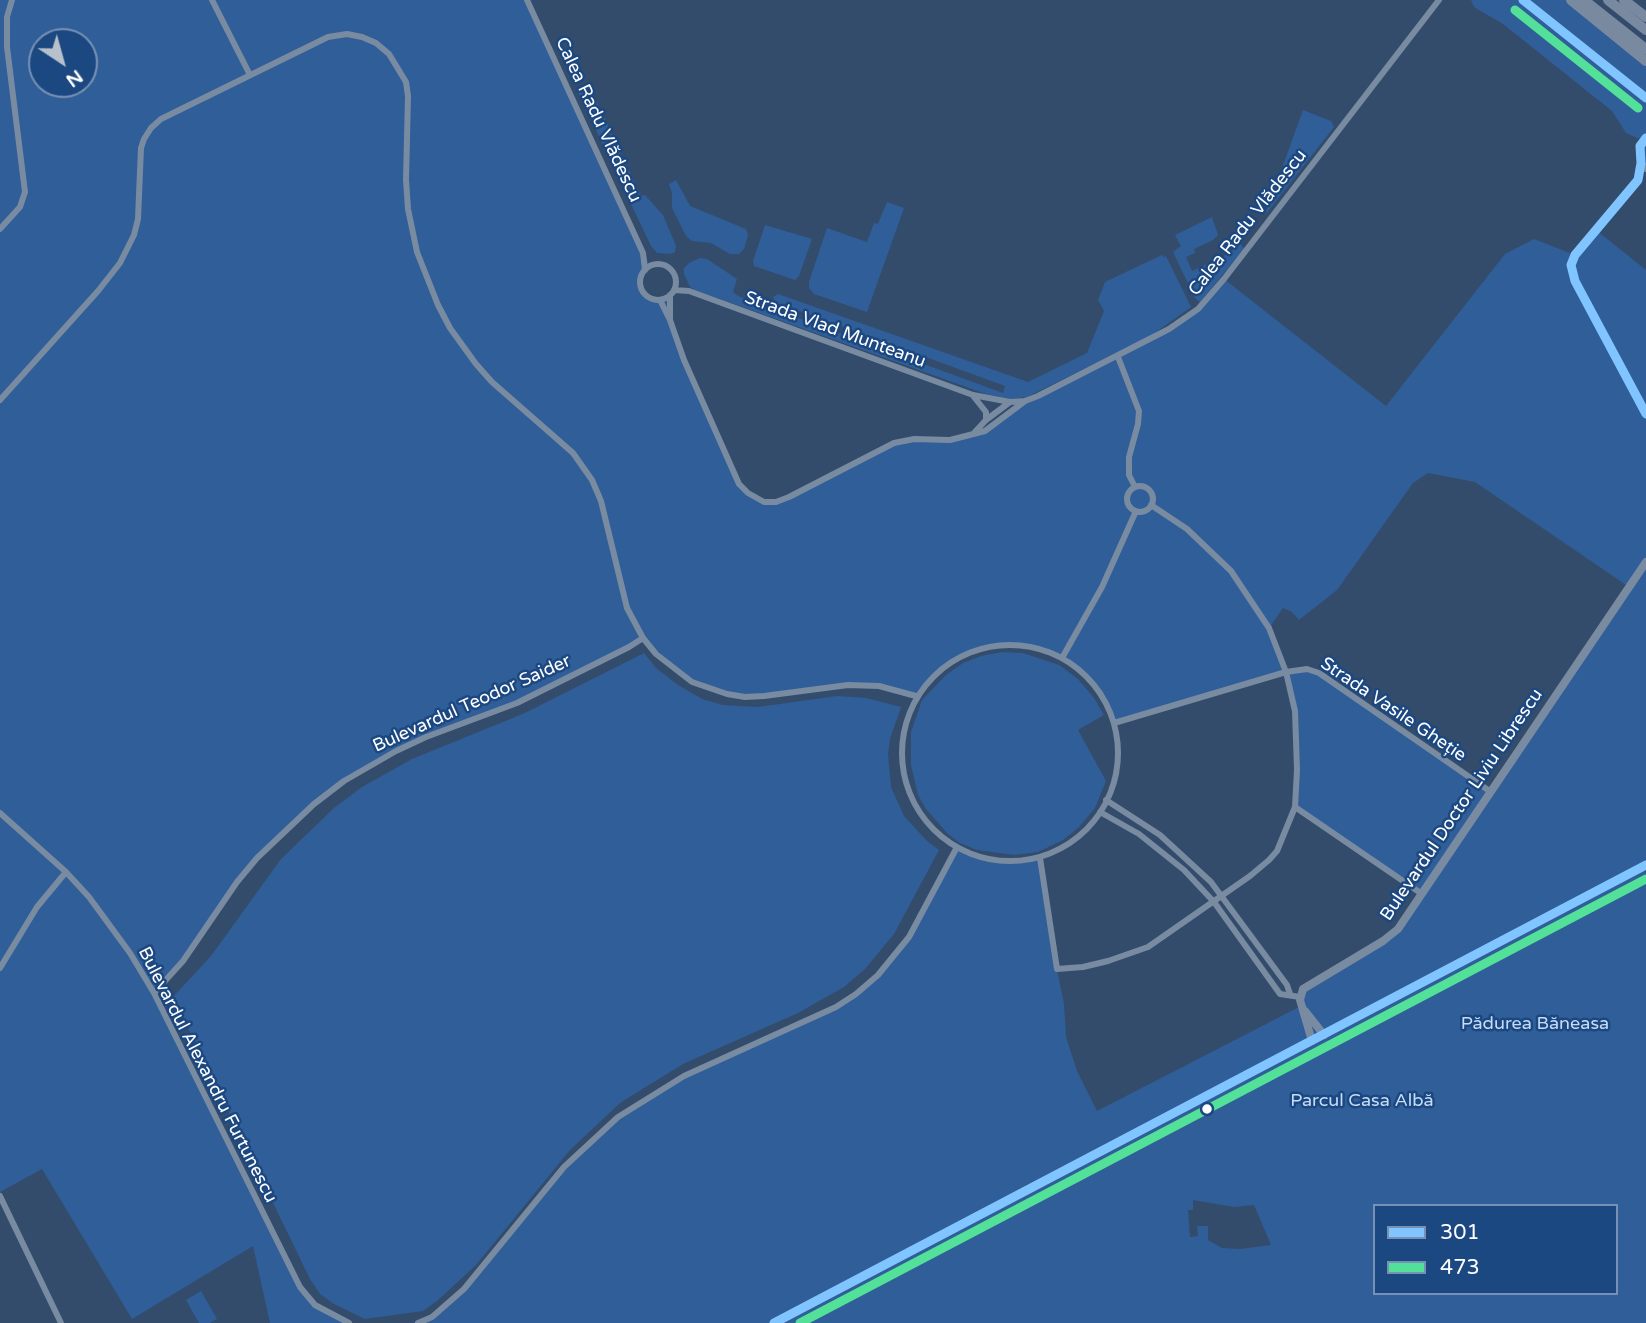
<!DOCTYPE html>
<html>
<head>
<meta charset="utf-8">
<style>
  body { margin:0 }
  #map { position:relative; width:1646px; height:1323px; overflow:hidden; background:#334c6b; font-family:"Varela Round",sans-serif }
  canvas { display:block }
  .legend { position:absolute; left:1373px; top:1204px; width:245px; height:91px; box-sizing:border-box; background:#1c4882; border:2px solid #7791b4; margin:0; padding:9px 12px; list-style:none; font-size:21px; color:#fff }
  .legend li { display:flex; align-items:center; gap:14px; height:35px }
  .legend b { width:35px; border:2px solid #7791b4 }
  .north { position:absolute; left:28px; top:28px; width:70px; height:70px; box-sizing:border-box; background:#1c4882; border:2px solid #7791b4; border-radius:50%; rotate:144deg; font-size:19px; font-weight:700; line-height:28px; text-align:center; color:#fff }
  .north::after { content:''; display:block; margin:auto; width:24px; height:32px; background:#b8c0cb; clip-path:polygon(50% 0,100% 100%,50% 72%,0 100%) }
</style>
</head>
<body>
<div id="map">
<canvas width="1646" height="1323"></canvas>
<ul class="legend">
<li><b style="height:9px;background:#80c5ff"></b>301</li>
<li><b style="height:9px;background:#53e098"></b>473</li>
</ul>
<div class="north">N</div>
</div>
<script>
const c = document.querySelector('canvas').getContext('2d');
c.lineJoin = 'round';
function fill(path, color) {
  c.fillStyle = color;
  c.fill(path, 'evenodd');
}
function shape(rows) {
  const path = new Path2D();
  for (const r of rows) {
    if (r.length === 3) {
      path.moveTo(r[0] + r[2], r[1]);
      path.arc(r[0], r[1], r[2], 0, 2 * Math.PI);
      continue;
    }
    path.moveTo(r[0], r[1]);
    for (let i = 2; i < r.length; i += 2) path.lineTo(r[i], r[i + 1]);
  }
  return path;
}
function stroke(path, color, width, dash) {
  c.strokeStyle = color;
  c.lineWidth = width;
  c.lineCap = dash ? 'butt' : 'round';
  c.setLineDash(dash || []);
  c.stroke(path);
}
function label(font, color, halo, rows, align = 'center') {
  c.font = font + ' "Varela Round",sans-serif';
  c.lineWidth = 5;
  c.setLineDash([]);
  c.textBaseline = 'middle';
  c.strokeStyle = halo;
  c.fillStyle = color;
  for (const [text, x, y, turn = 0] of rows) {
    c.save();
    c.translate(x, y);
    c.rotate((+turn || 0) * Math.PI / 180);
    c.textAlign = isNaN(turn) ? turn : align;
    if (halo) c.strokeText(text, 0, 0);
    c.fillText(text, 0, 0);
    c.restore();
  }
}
fill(shape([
  [0,0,527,0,650,266,641,277,642,290,654,299,666,298,670,320,739,484,757,500,776,502,894,443,950,440,985,431,1025,401,1118,357,1198,309,1224,279,1386,406,1505,254,1534,239,1575,255,1596,230,1646,270,1646,865,1643,867,1646,873,1646,1323,418,1323,444,1308,517,1223,595,1137,649,1096,856,994,896,955,956,849,975,856,1002,862,1040,858,1057,969,1064,1004,1066,1037,1077,1071,1097,1111,1301,1006,1301,993,1383,941,1422,895,1295,807,1296,739,1286,672,1114,723,1100,694,1082,673,1051,653,1024,646,1001,645,978,649,960,656,941,669,916,696,865,685,745,697,692,682,643,638,517,703,426,737,343,781,257,858,192,948,154,993,300,1287,315,1305,349,1323,270,1323,253,1246,132,1319,42,1169,0,1192],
  [42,42,84,42,84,84,42,84],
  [1428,473,1475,482,1629,587,1491,792,1319,673,1297,670,1286,672,1269,628,1283,608,1292,612,1299,620,1337,590,1413,483],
  [1193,1200,1234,1207,1254,1205,1271,1245,1240,1249,1222,1248,1208,1240,1208,1226,1197,1226,1198,1236,1190,1237,1188,1210,1193,1210],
  [1375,1206,1616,1206,1616,1293,1375,1293],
  [1471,0,1571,0,1646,61,1646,169,1639,157,1644,139,1637,138,1626,133,1612,111,1503,24,1474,7],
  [589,85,641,196,645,195,663,215,676,246,675,252,671,254,657,253,651,246,577,90],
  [1303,110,1331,121,1334,127,1265,215],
  [676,180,690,206,746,229,748,235,744,249,739,254,730,254,711,243,692,241,686,236,672,208,672,193,669,184],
  [887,202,904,208,867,312,814,294,809,288,809,282,827,228,867,242,874,223,878,224],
  [1212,217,1218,235,1213,240,1194,249,1195,253,1186,257,1192,271,1230,253,1238,243,1241,244,1244,249,1200,302,1195,298,1173,252,1181,246,1175,235],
  [765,225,812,239,799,276,795,280,754,266,753,261],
  [1162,255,1164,257,1166,256,1191,307,1149,337,1027,397,1010,399,986,394,695,290,690,287,684,274,684,268,689,263,700,258,707,259,737,279,733,292,738,296,1003,393,1005,386,775,302,773,297,778,294,1028,382,1087,353,1104,311,1098,300,1105,282],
  [1002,652,1023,653,1059,665,1078,679,1094,698,1104,715,1078,730,1106,781,1095,808,1079,827,1063,840,1038,852,1014,855,977,850,960,843,948,834,926,809,918,795,911,765,911,732,922,700,946,675,963,663,981,656],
  [644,653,656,668,678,685,702,699,723,705,758,707,837,696,866,698,901,707,890,739,888,754,891,787,904,816,927,841,939,850,894,934,865,969,844,987,798,1013,683,1064,620,1103,570,1150,476,1265,437,1301,423,1311,365,1319,334,1304,320,1294,310,1279,173,997,211,956,281,859,334,808,362,787,412,759,525,713],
  [201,1291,217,1319,210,1323,199,1323,186,1300]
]), '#305e99');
stroke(shape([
  [212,0,250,75],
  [527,0,643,253,645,270],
  [1523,0,1646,98],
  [1646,138,1639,152,1640,161,1646,169],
  [1641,163,1638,180,1575,255,1571,265,1575,281,1646,414],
  [0,229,20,207,25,192,7,47,7,17,12,0],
  [658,282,18],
  [674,290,689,291,973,395,1010,402,1025,401,1038,396,1169,329,1198,309,1224,279,1439,0],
  [670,295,670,318],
  [660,300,670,320,684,360,739,484,748,493,764,502,776,502,789,497,894,443,914,439,950,440,985,431,1025,401],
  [1118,357,1139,411,1138,424,1129,457,1129,475,1135,487],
  [974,397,986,412,986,420],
  [0,400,98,291,120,263,134,235,138,219,141,148,144,139,151,128,161,119,328,37,347,34,362,37,376,43,389,54,406,82,408,96,406,180,408,209,417,252,438,305,450,328,476,364,492,382,573,453,592,480,601,501,627,608,643,638,656,654,692,682,727,694,745,697,764,696,848,685,879,686,916,696],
  [974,433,986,420,1010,402],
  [1140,499,13],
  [1010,753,108],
  [1062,658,1102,587,1136,511],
  [1114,723,1286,672,1307,669,1319,673,1491,792],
  [1106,800,1160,835,1211,882,1287,985,1290,994],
  [1295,807,1422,894],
  [1100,812,1139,834,1184,870,1214,902,1280,994,1300,997],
  [0,813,66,872,89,897,130,953,154,993,300,1287,315,1305,349,1323],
  [1040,858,1057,969,1083,967,1108,961,1148,947,1250,876,1269,860,1277,851,1295,807,1297,770,1295,711,1286,672,1269,628,1231,571,1187,529,1151,505],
  [0,968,37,907,66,872],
  [154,993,183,961,237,882,257,858,314,804,344,781,396,751,426,737,517,703,629,647,643,638],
  [0,1196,61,1323],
  [418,1323,432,1317,464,1289,564,1167,618,1117,684,1076,836,1007,856,994,878,975,909,937,956,849]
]), '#798ba1', 6);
stroke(shape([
  [1305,1011,1324,1035],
  [1312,1041,1300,1000,1303,989,1383,941,1398,929,1646,562],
  [774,1323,1646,865]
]), '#798ba1', 8);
stroke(shape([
  [1571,0,1646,61],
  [1584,0,1646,49],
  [1608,0,1646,30],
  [1624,0,1646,17]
]), '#798aa0', 10);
stroke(shape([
  [1523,0,1646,98],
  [1646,138,1640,146,1641,163,1638,180,1575,255,1571,265,1575,281,1646,414],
  [774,1323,1646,865]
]), '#80c5ff', 9);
stroke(shape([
  [1515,10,1638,108],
  [800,1323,1646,879]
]), '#53e098', 9);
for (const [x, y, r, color] of [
  [1207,1109,6,"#fff"]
]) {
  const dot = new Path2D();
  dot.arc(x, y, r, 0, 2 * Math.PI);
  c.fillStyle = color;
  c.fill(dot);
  stroke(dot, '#1c4882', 2.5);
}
label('18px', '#fff', '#1c4882', [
  ["Calea Radu Vlădescu",598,120,65],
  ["Calea Radu Vlădescu",1248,223,-52],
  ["Strada Vlad Munteanu",835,330,20],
  ["Bulevardul Teodor Saider",472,704,-24],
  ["Strada Vasile Gheție",1393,710,34],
  ["Bulevardul Doctor Liviu Librescu",1462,805,-56],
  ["Bulevardul Alexandru Furtunescu",207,1075,63]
]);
label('18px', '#c5dcf7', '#1c4882', [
  ["Pădurea Băneasa",1535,1024],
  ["Parcul Casa Albă",1362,1101]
]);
</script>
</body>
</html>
